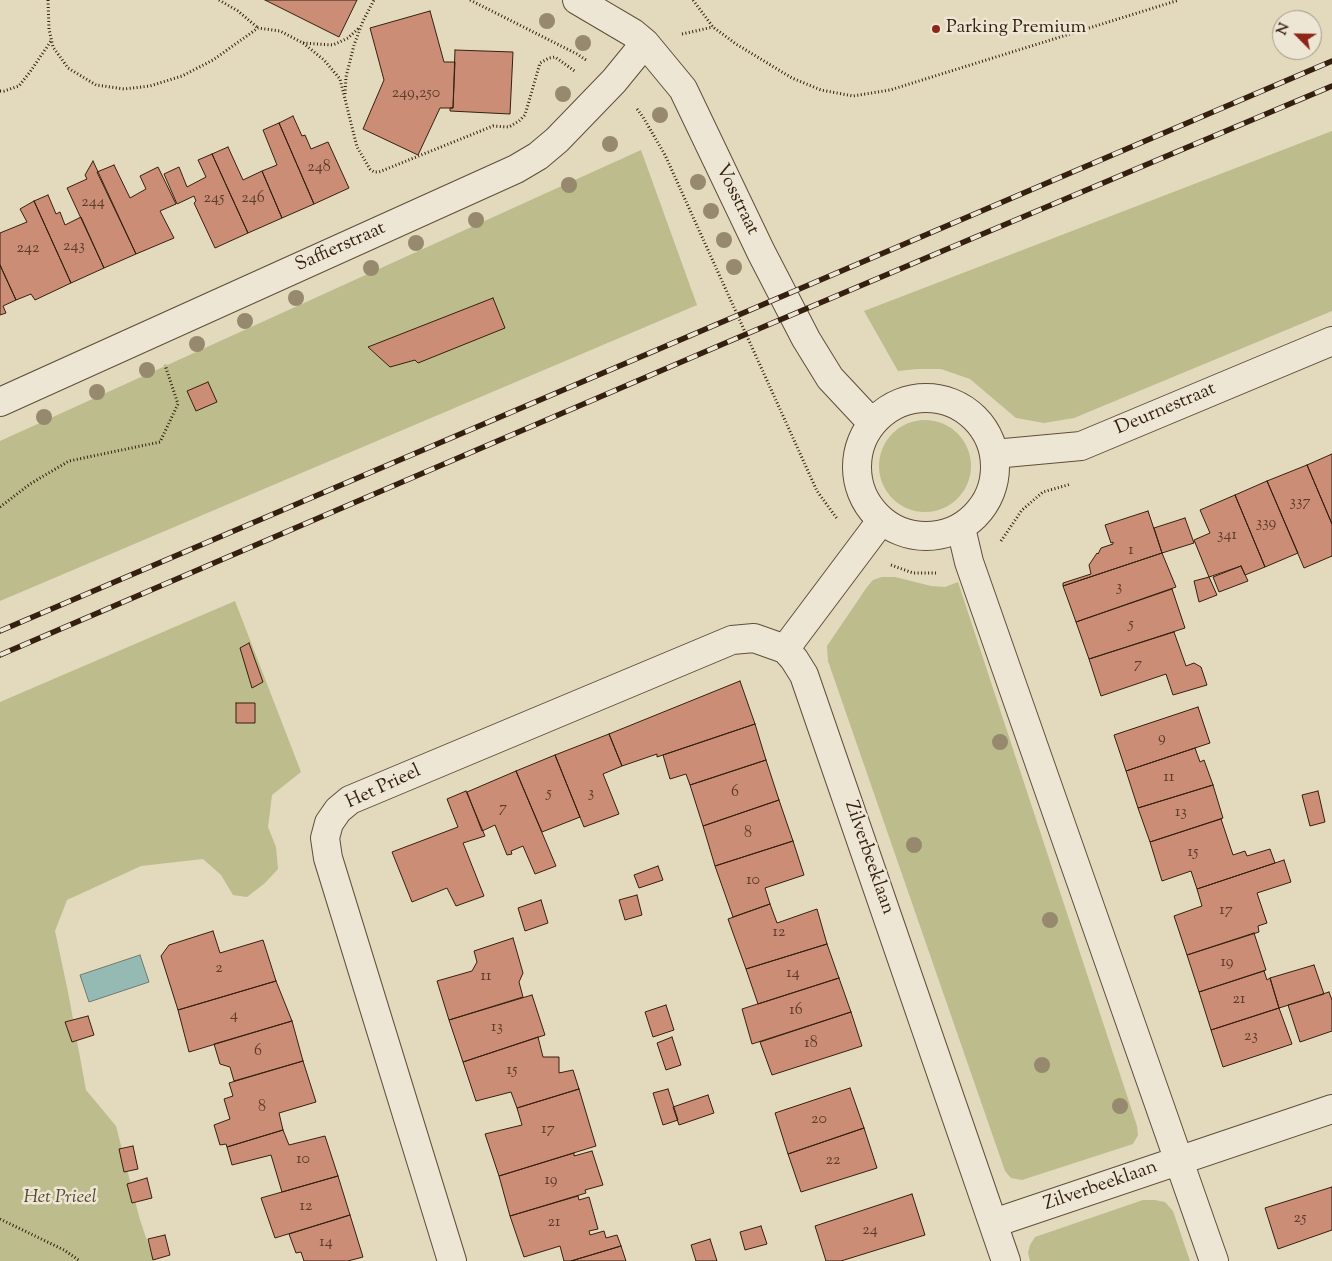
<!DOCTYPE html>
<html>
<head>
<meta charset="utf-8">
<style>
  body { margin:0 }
  #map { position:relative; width:1332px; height:1261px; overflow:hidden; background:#e3d9bd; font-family:"Sorts Mill Goudy",serif }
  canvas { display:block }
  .north { position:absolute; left:1272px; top:10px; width:50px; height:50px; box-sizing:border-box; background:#ede6d4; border:1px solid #a39785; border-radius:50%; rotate:293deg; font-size:14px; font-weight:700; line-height:20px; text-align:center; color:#35200f }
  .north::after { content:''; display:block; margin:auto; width:18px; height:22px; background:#8f2418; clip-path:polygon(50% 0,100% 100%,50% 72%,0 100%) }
</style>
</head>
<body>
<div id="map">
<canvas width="1332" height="1261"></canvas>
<div class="north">N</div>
</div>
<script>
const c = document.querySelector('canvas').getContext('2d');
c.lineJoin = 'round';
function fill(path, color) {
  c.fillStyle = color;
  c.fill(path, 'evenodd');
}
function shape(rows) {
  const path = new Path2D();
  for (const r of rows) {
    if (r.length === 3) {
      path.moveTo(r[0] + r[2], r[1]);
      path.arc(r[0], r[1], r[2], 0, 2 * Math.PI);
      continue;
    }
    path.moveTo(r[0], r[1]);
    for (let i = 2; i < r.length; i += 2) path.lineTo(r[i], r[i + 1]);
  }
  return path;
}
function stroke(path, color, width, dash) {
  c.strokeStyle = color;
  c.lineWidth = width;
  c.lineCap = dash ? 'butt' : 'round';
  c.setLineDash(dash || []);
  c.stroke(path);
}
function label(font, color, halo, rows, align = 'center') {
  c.font = font + ' "Sorts Mill Goudy",serif';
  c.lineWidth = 5;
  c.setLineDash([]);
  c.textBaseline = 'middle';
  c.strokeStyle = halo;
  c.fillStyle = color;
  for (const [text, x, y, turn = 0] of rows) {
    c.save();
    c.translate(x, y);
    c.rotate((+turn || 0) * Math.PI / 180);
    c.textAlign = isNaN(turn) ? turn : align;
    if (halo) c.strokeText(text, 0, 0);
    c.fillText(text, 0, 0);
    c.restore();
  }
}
fill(shape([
  [1332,131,1332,311,1074,418,1044,423,1016,418,970,379,941,369,917,369,898,371,864,311],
  [641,150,697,305,0,601,0,441],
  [925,466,46],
  [882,577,895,577,931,586,945,587,958,582,1137,1126,1138,1135,1133,1144,1022,1180,1011,1178,1005,1171,828,661,827,646,867,587,873,580],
  [235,601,301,772,272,795,268,827,276,847,278,869,265,883,247,897,233,895,221,875,203,859,141,866,67,900,55,931,68,992,86,1090,116,1126,140,1220,154,1261,0,1261,0,702],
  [1143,1200,1155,1200,1165,1202,1173,1211,1190,1261,1030,1261,1028,1253,1030,1245,1035,1237]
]), '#bcbc8c');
const water = shape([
  [140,955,149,982,89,1002,80,975,140,955]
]);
fill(water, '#95bab3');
stroke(water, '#6f7c71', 1);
const building = shape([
  [265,0,357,0,339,37,265,0],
  [430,11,444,62,455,62,453,108,440,108,418,155,363,129,384,80,370,28,430,11],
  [455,50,513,52,510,114,450,111,450,108,453,108,455,50],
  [293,116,302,136,305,135,311,149,328,142,349,188,314,204,279,123,293,116],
  [279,123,314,204,282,218,262,171,277,165,263,130,279,123],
  [228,147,243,180,262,171,282,218,248,233,212,154,228,147],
  [212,154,248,233,215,248,194,203,196,201,194,196,177,204,164,174,179,167,187,187,206,177,198,160,212,154],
  [93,161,136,254,104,268,67,188,87,179,85,175,93,161],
  [114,165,130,198,146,189,140,176,158,167,176,204,160,211,174,238,136,254,97,172,114,165],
  [48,195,56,214,60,212,65,225,81,217,104,268,71,283,34,201,48,195],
  [34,201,71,283,35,300,31,294,16,300,0,265,0,233,27,222,20,209,34,201],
  [0,265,16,300,3,306,6,313,0,315,0,265],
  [493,298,505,328,418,363,415,360,390,367,368,347,493,298],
  [208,382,217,402,196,411,187,391,208,382],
  [1332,454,1332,524,1307,465,1332,454],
  [1307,465,1332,524,1332,556,1304,568,1267,481,1307,465],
  [1267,481,1298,553,1265,567,1235,495,1267,481],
  [1235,495,1265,567,1245,575,1241,566,1209,577,1194,540,1210,533,1200,510,1235,495],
  [1148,511,1162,553,1063,586,1063,583,1091,574,1089,565,1097,553,1098,554,1101,548,1113,544,1113,542,1111,543,1105,525,1148,511],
  [1185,518,1194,543,1162,553,1154,528,1185,518],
  [1162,553,1176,587,1076,622,1063,586,1162,553],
  [1241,566,1248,581,1219,592,1213,577,1241,566],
  [1209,577,1217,595,1199,602,1194,581,1209,577],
  [1172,589,1185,628,1089,659,1076,622,1172,589],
  [1174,632,1186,666,1194,663,1201,667,1207,685,1173,695,1166,674,1101,696,1089,659,1174,632],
  [249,643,263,682,252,688,240,648,249,643],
  [740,681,755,724,657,757,657,754,622,766,609,734,740,681],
  [236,703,255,703,255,723,236,723,236,703],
  [1198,707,1210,743,1126,771,1114,735,1198,707],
  [755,724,766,760,690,785,686,774,670,779,663,755,755,724],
  [609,734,622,766,603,774,619,814,584,827,555,755,609,734],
  [1195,748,1200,762,1204,760,1213,785,1138,808,1126,771,1195,748],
  [555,755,580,817,542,832,516,771,555,755],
  [766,760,779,800,703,826,690,785,766,760],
  [516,771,556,866,535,874,523,846,511,851,512,854,507,855,495,825,482,831,467,792,516,771],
  [1213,785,1223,818,1150,842,1138,808,1213,785],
  [466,791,485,836,463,843,484,896,456,906,447,888,412,902,392,852,458,827,447,799,466,791],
  [1318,791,1325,822,1310,826,1302,795,1318,791],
  [779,800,793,841,715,866,703,826,779,800],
  [1221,819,1233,855,1245,851,1247,856,1270,849,1275,863,1197,889,1191,871,1162,881,1150,842,1221,819],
  [793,841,804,875,765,888,770,904,733,917,715,866,793,841],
  [1284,860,1291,882,1257,893,1267,923,1258,926,1259,932,1187,955,1174,916,1202,906,1197,889,1284,860],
  [658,866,663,880,639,888,634,875,658,866],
  [637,895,642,915,625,920,619,900,637,895],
  [541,900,548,923,525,931,518,908,541,900],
  [770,904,777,923,817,909,827,944,746,969,728,919,770,904],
  [213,931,220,953,263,940,276,981,178,1010,161,956,169,945,213,931],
  [1254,933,1266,970,1199,992,1187,955,1254,933],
  [513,938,523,973,519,982,523,997,449,1020,437,981,472,971,477,962,474,951,513,938],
  [827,944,839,978,758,1004,746,969,827,944],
  [1314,965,1324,994,1279,1008,1270,978,1314,965],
  [1264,971,1267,980,1270,978,1279,1008,1211,1030,1199,992,1264,971],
  [839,978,851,1012,752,1044,742,1009,839,978],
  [276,981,292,1021,189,1052,178,1010,276,981],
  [1329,992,1332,1000,1332,1031,1300,1042,1288,1005,1329,992],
  [532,995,545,1035,463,1062,449,1020,532,995],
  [666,1005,674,1030,653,1037,645,1012,666,1005],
  [1279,1008,1292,1044,1223,1067,1211,1030,1279,1008],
  [851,1012,862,1046,772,1075,760,1042,851,1012],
  [88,1016,94,1035,72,1042,65,1022,88,1016],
  [292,1021,303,1061,234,1081,230,1067,220,1064,214,1044,292,1021],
  [538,1037,543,1057,559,1057,559,1073,573,1070,579,1089,517,1108,511,1092,476,1101,463,1062,538,1037],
  [672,1037,681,1065,666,1070,657,1043,672,1037],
  [303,1061,316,1102,279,1113,283,1130,227,1147,226,1144,220,1145,214,1125,230,1119,224,1099,233,1096,229,1083,303,1061],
  [850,1088,864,1128,788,1154,775,1113,850,1088],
  [579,1089,596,1146,499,1176,485,1134,522,1125,517,1108,579,1089],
  [668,1089,678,1120,663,1125,653,1093,668,1089],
  [708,1095,714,1113,679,1125,673,1107,708,1095],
  [864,1128,877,1168,801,1192,788,1154,864,1128],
  [283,1130,289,1145,325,1136,338,1176,282,1192,271,1155,232,1165,227,1147,283,1130],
  [133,1146,138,1169,124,1172,119,1149,133,1146],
  [592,1151,603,1185,585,1190,586,1193,510,1216,499,1176,574,1153,574,1156,592,1151],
  [338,1176,350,1215,275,1238,261,1198,338,1176],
  [147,1178,152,1198,132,1203,127,1184,147,1178],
  [1332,1187,1332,1230,1278,1249,1265,1208,1332,1187],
  [912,1194,925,1235,841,1261,826,1261,815,1226,912,1194],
  [578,1196,579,1200,589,1197,598,1229,589,1231,590,1235,604,1231,606,1238,617,1235,621,1246,571,1261,564,1261,560,1246,524,1257,510,1216,578,1196],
  [350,1215,363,1257,348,1261,304,1261,301,1252,296,1253,289,1234,350,1215],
  [761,1226,767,1244,745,1250,740,1232,761,1226],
  [165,1235,170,1255,153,1260,148,1239,165,1235],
  [710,1239,717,1261,696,1261,691,1245,710,1239],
  [621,1246,626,1261,571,1261,621,1246]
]);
fill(building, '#cc8d76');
stroke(building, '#35200f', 1);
const minor = shape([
  [577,0,633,33,645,43,683,89,761,252,806,339,830,378,872,423],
  [926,467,69],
  [0,402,516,169,538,156,557,140,614,81,645,43],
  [994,454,1081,446,1332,341],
  [961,528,969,562,1214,1261],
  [785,649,881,521],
  [994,1223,1332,1109],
  [452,1261,328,858,325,838,329,823,338,810,350,800,732,640,754,638,785,649,794,659,804,675,1006,1261]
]);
stroke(minor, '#604e3a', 30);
stroke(shape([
  [48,0,49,29,53,47,68,68,96,85,124,89,150,86,182,76,213,60,258,28,280,31,303,43,324,60,340,79,357,147,370,169,374,172,379,172,493,126,509,127,519,121,525,115,540,63,549,58,555,57,576,72],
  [219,0,238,11,258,28],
  [470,0,577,54,586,60],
  [693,0,713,27,736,44,792,78,821,90,853,96,890,90,1179,0],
  [682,34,713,27],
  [303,43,333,45,348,38,360,27],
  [0,91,4,91,19,86,30,72,51,41],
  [345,94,346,77,354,45,363,21,374,0],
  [637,109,643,117,665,155,817,491,838,520],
  [0,507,30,484,69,461,160,442,178,404,165,365],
  [1001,541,1022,510,1043,492,1071,484],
  [891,565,913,573,936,573],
  [0,1219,64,1250,80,1261]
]), '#35200f', 3, [1, 2.5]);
stroke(minor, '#ede6d4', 28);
const rail = shape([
  [0,631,1332,61],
  [0,655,730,341,1332,86]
]);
stroke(rail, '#35200f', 5.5);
stroke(rail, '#ede6d4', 4, [11]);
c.fillStyle = '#96896e';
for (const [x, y] of [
  [547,21],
  [583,43],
  [563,94],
  [660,115],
  [610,144],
  [698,182],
  [569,185],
  [711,211],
  [476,220],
  [724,240],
  [416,243],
  [734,267],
  [371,268],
  [296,298],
  [245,321],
  [197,344],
  [147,370],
  [97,392],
  [44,417],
  [1000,742],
  [914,845],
  [1050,920],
  [1042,1065],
  [1120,1106]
]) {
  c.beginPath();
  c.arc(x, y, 8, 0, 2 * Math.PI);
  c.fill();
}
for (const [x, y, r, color] of [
  [936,29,5,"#8f2418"]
]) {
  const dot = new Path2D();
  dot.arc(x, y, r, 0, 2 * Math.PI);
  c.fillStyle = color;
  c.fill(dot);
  stroke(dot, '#ede6d4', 2);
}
label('16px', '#5b3b29', null, [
  ["249,250",416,94],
  ["248",319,168],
  ["245",214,199],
  ["246",253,199],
  ["244",93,203],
  ["243",74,247],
  ["242",28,249],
  ["337",1300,503],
  ["339",1266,524],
  ["341",1227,536],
  ["1",1131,551],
  ["3",1119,588],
  ["5",1131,625],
  ["7",1138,665],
  ["9",1162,739],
  ["11",1169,778],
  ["6",735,793],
  ["5",549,794],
  ["3",591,794],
  ["7",503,809],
  ["13",1181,813],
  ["8",748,834],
  ["15",1193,853],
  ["10",753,881],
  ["17",1226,911],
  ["12",779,933],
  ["19",1227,963],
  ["2",219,969],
  ["14",793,974],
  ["11",486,977],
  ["21",1239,1000],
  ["16",796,1011],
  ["4",234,1016],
  ["13",497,1028],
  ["23",1251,1037],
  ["18",811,1044],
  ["6",258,1052],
  ["15",512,1071],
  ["8",262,1108],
  ["20",819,1120],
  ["17",548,1130],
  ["10",303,1160],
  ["22",833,1161],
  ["19",551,1181],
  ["12",306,1207],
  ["25",1300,1219],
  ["21",554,1223],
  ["24",870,1231],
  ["14",326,1243]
]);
label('19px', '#35200f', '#ede6d4', [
  ["Parking Premium",946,29]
], 'left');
label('19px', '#35200f', '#ede6d4', [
  ["Vosstraat",736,200,64],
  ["Saffierstraat",341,248,-24],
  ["Deurnestraat",1166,410,-23],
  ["Het Prieel",384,788,-25],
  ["Zilverbeeklaan",868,858,71],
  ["Zilverbeeklaan",1101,1187,-19]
]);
label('italic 19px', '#57472e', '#ede6d4', [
  ["Het Prieel",60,1199]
]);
</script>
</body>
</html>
